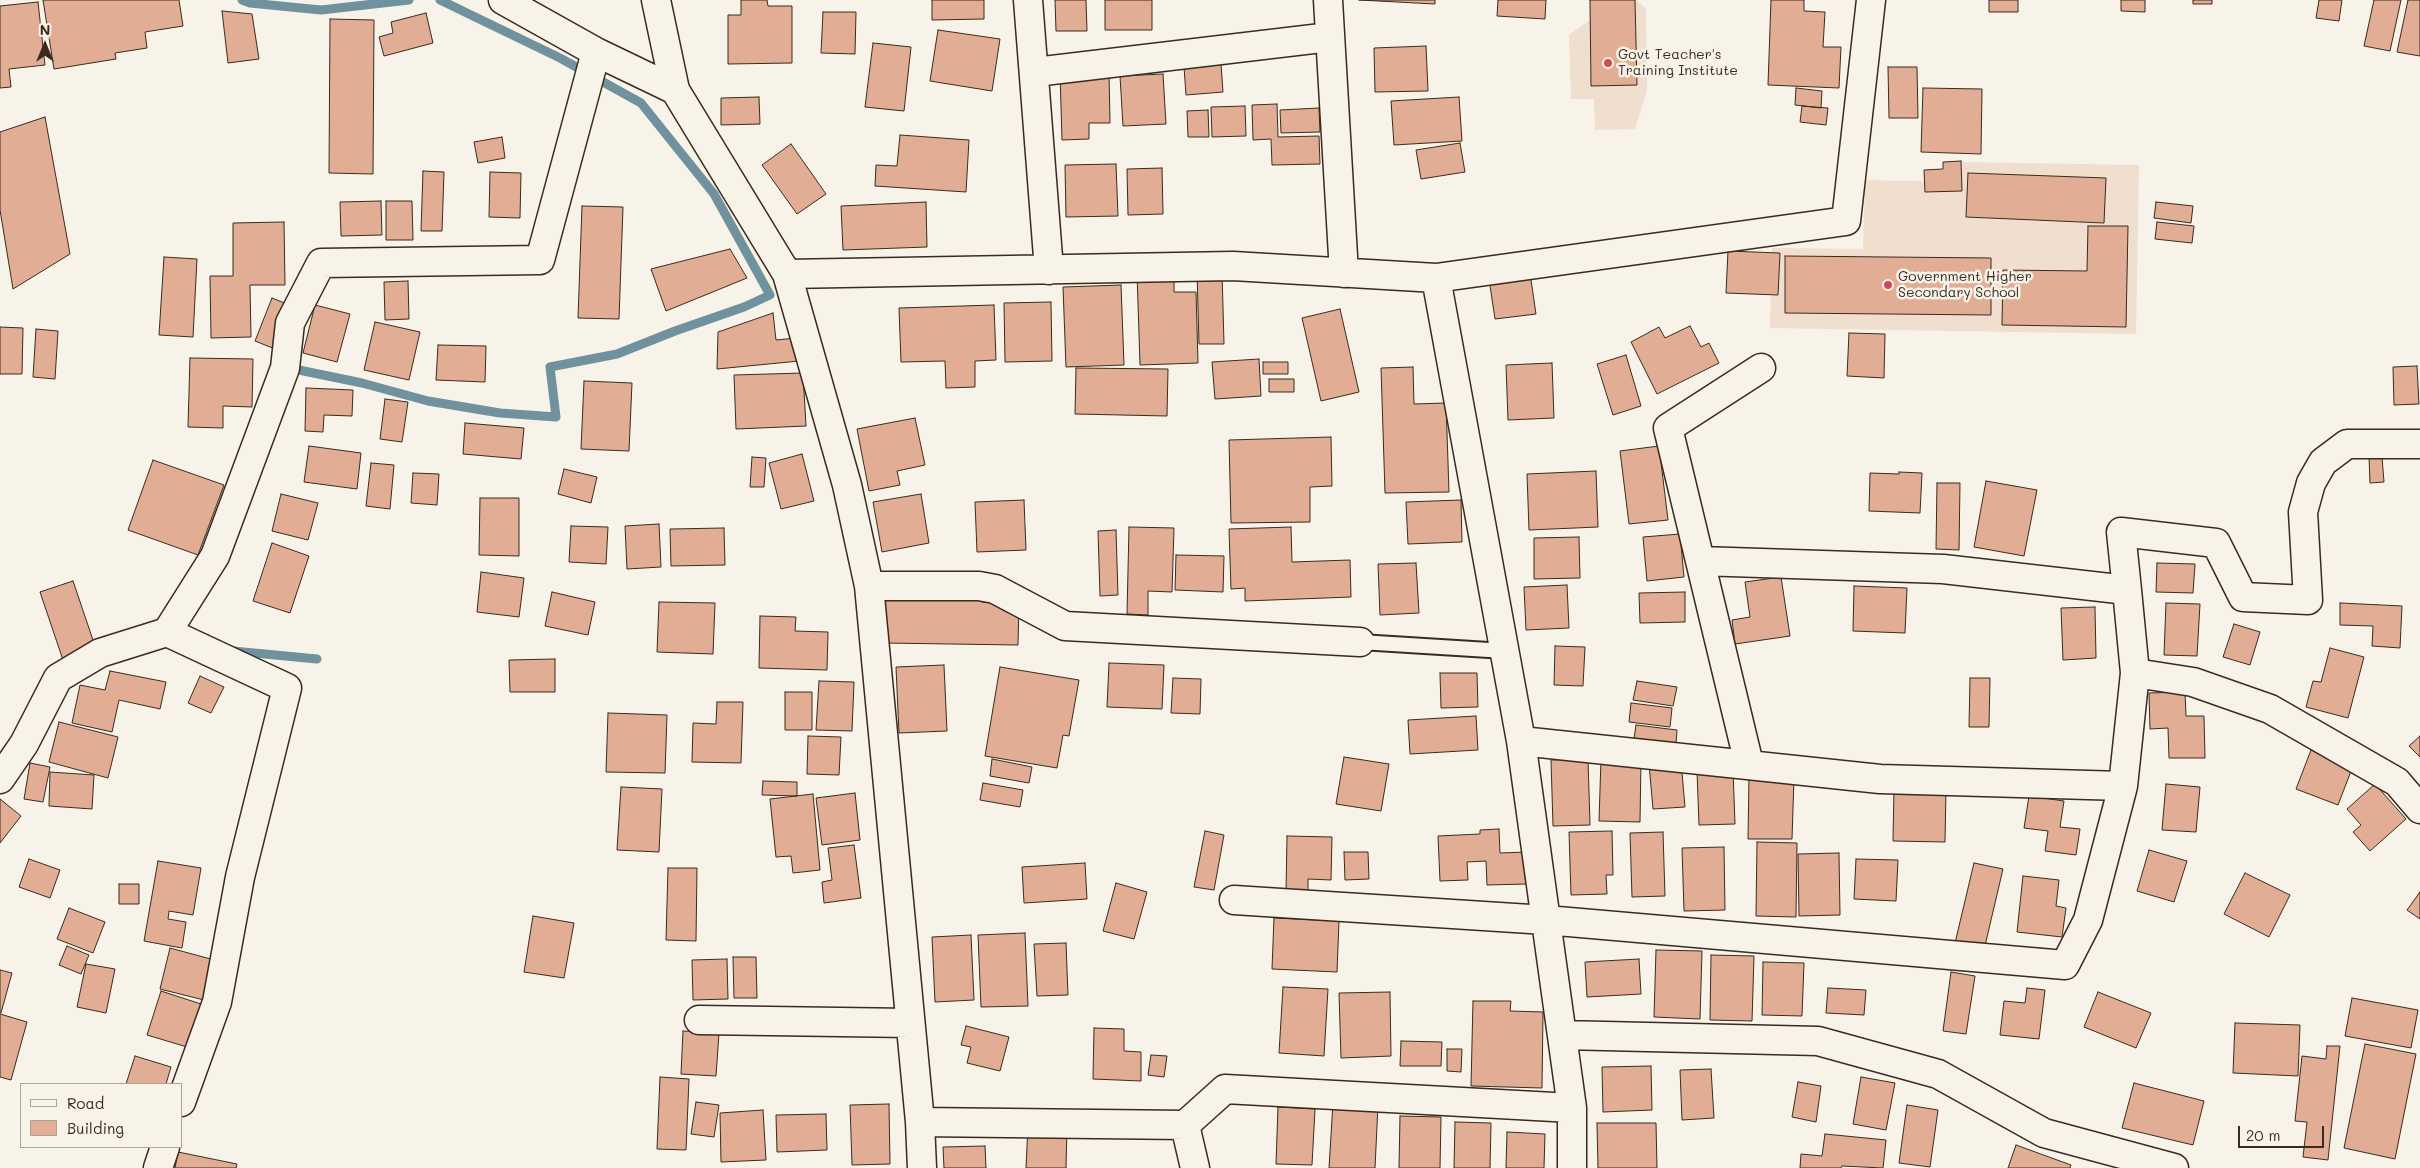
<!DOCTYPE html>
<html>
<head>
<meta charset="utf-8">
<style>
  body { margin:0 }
  #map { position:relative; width:2420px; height:1168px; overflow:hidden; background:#f7f3e8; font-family:Mali,sans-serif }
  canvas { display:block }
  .legend { position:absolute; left:20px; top:1083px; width:162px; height:65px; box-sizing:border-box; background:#f7f3e8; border:1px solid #aca397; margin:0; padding:6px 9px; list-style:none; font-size:15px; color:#3b2a1e }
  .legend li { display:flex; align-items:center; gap:10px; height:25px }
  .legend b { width:25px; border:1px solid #aca397 }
  .north { position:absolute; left:20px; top:20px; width:50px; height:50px; -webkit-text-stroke:4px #f7f3e8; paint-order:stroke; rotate:0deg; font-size:14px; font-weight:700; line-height:20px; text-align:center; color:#3b2a1e }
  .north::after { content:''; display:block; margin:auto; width:18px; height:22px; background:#3b2a1e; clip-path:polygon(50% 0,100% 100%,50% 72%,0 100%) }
  .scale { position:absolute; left:2238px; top:1126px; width:86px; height:22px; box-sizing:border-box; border:2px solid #3b2a1e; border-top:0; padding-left:6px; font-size:15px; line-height:18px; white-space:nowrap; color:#3b2a1e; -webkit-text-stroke:4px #f7f3e8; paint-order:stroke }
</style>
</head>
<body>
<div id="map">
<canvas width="2420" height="1168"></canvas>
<ul class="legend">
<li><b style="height:6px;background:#f7f3e8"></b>Road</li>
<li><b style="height:14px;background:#e1ad94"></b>Building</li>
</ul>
<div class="north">N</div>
<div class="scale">20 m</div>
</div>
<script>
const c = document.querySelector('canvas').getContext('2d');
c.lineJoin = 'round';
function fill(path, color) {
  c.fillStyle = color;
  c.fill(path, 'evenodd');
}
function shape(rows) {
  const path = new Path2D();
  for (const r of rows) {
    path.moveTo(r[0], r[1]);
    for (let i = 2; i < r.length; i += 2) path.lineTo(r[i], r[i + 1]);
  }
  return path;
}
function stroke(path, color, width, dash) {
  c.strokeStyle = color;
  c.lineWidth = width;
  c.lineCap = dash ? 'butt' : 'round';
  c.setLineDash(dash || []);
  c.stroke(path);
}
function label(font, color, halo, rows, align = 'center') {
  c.font = font + ' Mali,sans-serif';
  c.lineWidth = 5;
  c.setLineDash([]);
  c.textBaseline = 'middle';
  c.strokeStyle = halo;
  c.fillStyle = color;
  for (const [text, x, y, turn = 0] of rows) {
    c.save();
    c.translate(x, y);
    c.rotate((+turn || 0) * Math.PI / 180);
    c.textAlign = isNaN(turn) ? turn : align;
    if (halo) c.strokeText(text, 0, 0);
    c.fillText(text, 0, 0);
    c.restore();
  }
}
fill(shape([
  [1597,0,1637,0,1646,9,1647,91,1635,129,1595,130,1594,99,1571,99,1569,35,1590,20],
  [1962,162,2139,165,2136,334,1770,328,1772,248,1863,249,1865,180,1961,182]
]), '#f0decf');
stroke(shape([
  [242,0,250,3,321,10,409,0],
  [292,374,294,369,362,383,428,401,500,413,556,417,550,367,617,354,675,331,744,307,770,295,714,194,641,103,560,58,440,0],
  [233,651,317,659]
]), '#70929f', 9);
const building = shape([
  [43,0,179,0,183,26,145,32,147,48,115,53,116,59,54,69,43,0],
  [741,0,767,0,768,6,792,6,792,63,728,64,728,15,741,15,741,0],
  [932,0,984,0,984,19,932,20,932,0],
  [1055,0,1086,0,1087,31,1056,31,1055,0],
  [1105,0,1152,0,1152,30,1105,30,1105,0],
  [1359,0,1435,0,1435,4,1359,0],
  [1498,0,1546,0,1545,19,1497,16,1498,0],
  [1590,0,1635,0,1637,85,1591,86,1590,0],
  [1771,0,1804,0,1804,11,1825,12,1823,47,1841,47,1839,88,1768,85,1771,0],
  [1989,0,2018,0,2018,12,1989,12,1989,0],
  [2121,0,2145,0,2145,12,2121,11,2121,0],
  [2193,0,2212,0,2212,4,2193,4,2193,0],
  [2319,0,2342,0,2339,21,2316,18,2319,0],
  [2374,0,2401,0,2390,51,2364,46,2374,0],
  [2408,0,2420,0,2420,56,2397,52,2408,0],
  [38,2,45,65,9,69,11,87,0,88,0,6,38,2],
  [222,11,252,14,259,59,228,63,222,11],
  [823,12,856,12,855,54,821,53,823,12],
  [426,13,433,43,384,56,379,37,393,33,391,22,426,13],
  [330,19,374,20,373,174,329,173,330,19],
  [938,30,1000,39,992,91,930,81,938,30],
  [873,43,911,47,904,111,865,107,873,43],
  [1426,46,1428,91,1375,92,1374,48,1426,46],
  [1221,64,1223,92,1186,95,1184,67,1221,64],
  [1888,67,1917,67,1918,118,1889,118,1888,67],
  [1109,71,1110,123,1089,123,1089,139,1062,140,1060,73,1109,71],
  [1163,74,1166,124,1123,126,1120,76,1163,74],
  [1796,88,1822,91,1821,108,1795,105,1796,88],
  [1923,88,1982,89,1981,154,1921,152,1923,88],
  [759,97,760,124,721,125,721,98,759,97],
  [1459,97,1462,141,1394,145,1391,101,1459,97],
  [1277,104,1278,137,1319,136,1320,164,1272,165,1271,139,1253,140,1252,105,1277,104],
  [1245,106,1246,136,1212,137,1211,107,1245,106],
  [1802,106,1828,108,1826,125,1800,122,1802,106],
  [1319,108,1320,132,1281,133,1280,110,1319,108],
  [1208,110,1209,137,1188,137,1187,111,1208,110],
  [45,117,70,254,13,289,0,210,0,132,45,117],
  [900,135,969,140,966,192,875,186,876,165,897,166,900,135],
  [502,137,505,158,478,163,474,142,502,137],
  [1460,143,1465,172,1421,179,1416,150,1460,143],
  [791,144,826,194,797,214,762,165,791,144],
  [1961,161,1962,191,1925,192,1924,170,1943,169,1943,162,1961,161],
  [1116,164,1118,216,1066,217,1065,165,1116,164],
  [1162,168,1163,214,1128,215,1127,169,1162,168],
  [423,171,444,172,442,231,421,231,423,171],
  [490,172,521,173,520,218,489,217,490,172],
  [1968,173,2106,178,2104,223,1966,217,1968,173],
  [381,201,382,235,341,236,340,202,381,201],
  [386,201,412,201,413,240,386,240,386,201],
  [926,202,927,247,843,250,841,206,926,202],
  [2156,202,2193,206,2191,223,2154,218,2156,202],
  [582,206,623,207,619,319,578,318,582,206],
  [284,222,285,285,250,285,251,337,211,338,210,276,233,276,233,223,284,222],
  [2157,222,2194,226,2192,243,2155,239,2157,222],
  [2088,226,2128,226,2126,327,2002,325,2003,270,2087,271,2088,226],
  [730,249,747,278,666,311,651,269,730,249],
  [1728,251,1780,253,1778,295,1726,293,1728,251],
  [1785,256,1991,258,1991,315,1785,313,1785,256],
  [164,257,197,259,193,337,159,335,164,257],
  [1174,271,1174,292,1196,292,1198,363,1140,365,1137,272,1174,271],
  [1197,271,1222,271,1224,344,1199,344,1197,271],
  [1530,273,1536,314,1495,319,1489,279,1530,273],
  [408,281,409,319,385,320,384,282,408,281],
  [1121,285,1124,365,1066,367,1063,287,1121,285],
  [272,298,292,306,275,349,255,341,272,298],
  [1051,302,1052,361,1005,362,1004,303,1051,302],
  [315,305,350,314,337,362,303,353,315,305],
  [994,305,996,360,975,361,975,387,946,388,945,361,901,362,899,308,994,305],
  [1340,309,1359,392,1321,401,1302,318,1340,309],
  [773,313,776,340,796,338,799,361,717,369,718,332,773,313],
  [375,322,420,332,409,380,364,370,375,322],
  [1690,326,1701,347,1709,343,1719,363,1657,394,1631,342,1659,327,1665,338,1690,326],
  [0,327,23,328,22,374,0,374,0,327],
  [36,329,58,331,55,379,33,377,36,329],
  [1849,333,1885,334,1884,378,1847,376,1849,333],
  [438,345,486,346,485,382,436,380,438,345],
  [1626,355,1641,406,1613,415,1597,364,1626,355],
  [190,358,253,359,252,407,223,406,223,428,188,427,190,358],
  [1259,359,1261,396,1215,399,1212,362,1259,359],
  [1263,362,1288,362,1288,374,1263,374,1263,362],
  [1552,363,1554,418,1508,420,1506,365,1552,363],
  [2417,366,2419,404,2394,405,2393,367,2417,366],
  [1413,367,1414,404,1446,403,1449,492,1385,493,1381,368,1413,367],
  [1076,368,1168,369,1167,416,1075,414,1076,368],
  [803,373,806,426,736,429,734,375,803,373],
  [1269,379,1294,379,1294,392,1269,392,1269,379],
  [584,381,632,383,629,451,581,449,584,381],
  [306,388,353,390,352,416,324,415,323,432,305,431,306,388],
  [385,399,408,402,402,442,380,439,385,399],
  [915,418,925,465,897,471,900,485,869,491,857,429,915,418],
  [465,423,524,428,521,459,463,454,465,423],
  [1331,437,1332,486,1310,487,1310,522,1231,523,1229,440,1331,437],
  [309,446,361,453,357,489,304,482,309,446],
  [1659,446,1668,520,1629,524,1620,451,1659,446],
  [802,454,814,501,781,509,769,463,802,454],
  [752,457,766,458,764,487,750,487,752,457],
  [2369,457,2382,457,2384,482,2370,483,2369,457],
  [153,460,224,485,198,555,128,530,153,460],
  [371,463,394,465,390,509,366,506,371,463],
  [564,469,597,477,591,503,558,494,564,469],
  [1596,471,1598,527,1529,530,1527,474,1596,471],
  [1899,472,1922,473,1920,513,1869,511,1870,473,1899,474,1899,472],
  [413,473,439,474,437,505,411,503,413,473],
  [1986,481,2037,490,2024,556,1974,547,1986,481],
  [1937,483,1960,483,1959,550,1936,549,1937,483],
  [281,494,318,503,308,540,272,531,281,494],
  [921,494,929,543,882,552,873,502,921,494],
  [480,498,519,498,519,556,479,555,480,498],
  [1024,500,1026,550,977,552,975,502,1024,500],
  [1461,500,1462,542,1408,544,1406,502,1461,500],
  [659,524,661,567,627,569,625,526,659,524],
  [571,526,608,527,606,564,569,562,571,526],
  [1129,527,1174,528,1172,592,1148,591,1148,615,1127,614,1129,527],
  [1291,527,1292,562,1350,560,1351,597,1245,601,1245,588,1231,589,1229,529,1291,527],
  [724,528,725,565,671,566,670,529,724,528],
  [1116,530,1118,595,1100,596,1098,531,1116,530],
  [1680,534,1684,577,1647,581,1643,537,1680,534],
  [1579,537,1580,578,1534,579,1534,538,1579,537],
  [272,543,309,556,290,613,253,601,272,543],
  [1176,555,1224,556,1223,592,1175,590,1176,555],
  [1416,563,1419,613,1380,615,1378,564,1416,563],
  [2157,563,2195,564,2193,593,2156,592,2157,563],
  [481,572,524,578,519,617,477,612,481,572],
  [1781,577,1790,636,1735,644,1732,620,1750,617,1745,582,1781,577],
  [73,581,96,649,63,660,40,592,73,581],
  [1567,585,1569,628,1526,630,1524,587,1567,585],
  [1854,586,1907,588,1905,633,1853,631,1854,586],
  [885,588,982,590,982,602,1019,602,1018,645,884,643,885,588],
  [552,592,595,602,588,635,545,626,552,592],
  [1685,592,1685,622,1640,623,1639,593,1685,592],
  [659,602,715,603,713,654,657,652,659,602],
  [2166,603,2200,604,2197,656,2164,655,2166,603],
  [2340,603,2402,606,2400,648,2372,646,2373,626,2340,625,2340,603],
  [2095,607,2096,658,2063,660,2061,608,2095,607],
  [760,616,796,617,795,631,828,632,827,670,759,668,760,616],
  [2234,624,2260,632,2250,665,2223,657,2234,624],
  [1555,646,1585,647,1583,686,1554,685,1555,646],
  [2330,648,2364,657,2348,718,2306,707,2313,681,2321,682,2330,648],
  [555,659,555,692,510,692,509,660,555,659],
  [1109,663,1164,665,1162,709,1107,707,1109,663],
  [944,665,947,731,899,733,896,667,944,665],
  [1000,667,1079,680,1069,736,1063,735,1057,768,985,756,1000,667],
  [110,671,166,682,160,709,119,700,112,732,72,723,80,685,105,690,110,671],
  [1440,673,1477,673,1478,707,1441,708,1440,673],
  [200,676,224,687,211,713,188,703,200,676],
  [1173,678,1201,679,1200,714,1171,713,1173,678],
  [1970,678,1990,678,1989,727,1969,727,1970,678],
  [819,681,854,682,852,731,816,730,819,681],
  [1637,681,1677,687,1673,706,1633,700,1637,681],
  [785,692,812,692,812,730,785,730,785,692],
  [2185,692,2186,716,2204,716,2205,758,2169,758,2168,728,2150,729,2149,693,2185,692],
  [717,702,743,702,741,763,692,762,693,723,716,724,717,702],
  [1631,703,1672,708,1670,727,1629,722,1631,703],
  [608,713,667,715,665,773,606,772,608,713],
  [1476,716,1478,750,1410,754,1408,720,1476,716],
  [59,722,118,737,108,778,49,762,59,722],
  [1636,725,1677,730,1676,744,1634,739,1636,725],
  [808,736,841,737,839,775,807,774,808,736],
  [2420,736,2420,757,2409,746,2420,736],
  [2311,750,2353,766,2338,805,2296,789,2311,750],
  [1344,757,1389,764,1381,811,1336,804,1344,757],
  [992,759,1032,767,1029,783,990,776,992,759],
  [1588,759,1590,825,1553,826,1551,760,1588,759],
  [1601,759,1641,760,1640,822,1599,821,1601,759],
  [1681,761,1685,807,1653,809,1649,764,1681,761],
  [30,763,50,767,43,802,24,799,30,763],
  [1733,770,1735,824,1699,825,1697,771,1733,770],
  [50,772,94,775,92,809,49,806,50,772],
  [1749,777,1794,778,1792,839,1748,839,1749,777],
  [763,781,797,782,797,796,762,795,763,781],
  [983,783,1023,790,1020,807,980,800,983,783],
  [2166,784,2200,787,2196,832,2162,830,2166,784],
  [2375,784,2406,819,2370,851,2353,832,2361,825,2347,809,2375,784],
  [621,787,662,789,659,852,617,850,621,787],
  [1894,788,1946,789,1945,842,1893,841,1894,788],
  [855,793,860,840,822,845,816,798,855,793],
  [813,794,820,870,793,873,791,856,776,857,770,799,813,794],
  [2029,796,2064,801,2060,827,2080,829,2076,855,2045,851,2048,831,2024,828,2029,796],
  [0,799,21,816,0,843,0,799],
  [1499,829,1500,853,1526,852,1527,884,1487,885,1486,861,1467,862,1468,880,1440,881,1438,836,1480,834,1480,830,1499,829],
  [1205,831,1224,835,1214,890,1194,887,1205,831],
  [1612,831,1613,875,1606,875,1607,894,1571,895,1569,832,1612,831],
  [1663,832,1665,896,1632,897,1630,833,1663,832],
  [1287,836,1332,837,1331,880,1308,879,1308,895,1286,894,1287,836],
  [1757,842,1797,843,1796,917,1756,916,1757,842],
  [854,845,861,898,824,903,822,882,832,880,828,848,854,845],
  [1724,847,1725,910,1684,911,1682,848,1724,847],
  [2149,850,2187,861,2174,902,2137,891,2149,850],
  [1344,852,1368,852,1369,879,1345,880,1344,852],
  [1839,853,1840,915,1799,916,1798,854,1839,853],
  [29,859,60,870,50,898,19,887,29,859],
  [1856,859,1898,860,1896,901,1854,899,1856,859],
  [158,861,201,868,193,915,169,911,168,919,186,922,182,948,144,941,158,861],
  [1085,863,1087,899,1024,903,1022,867,1085,863],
  [1974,863,2003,869,1984,950,1955,943,1974,863],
  [668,868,697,868,696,941,666,940,668,868],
  [2245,873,2290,895,2269,937,2224,914,2245,873],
  [2023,876,2059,880,2056,906,2066,908,2062,937,2017,932,2023,876],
  [1116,883,1147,892,1134,939,1103,931,1116,883],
  [119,884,139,884,139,904,119,904,119,884],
  [2420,892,2420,919,2407,910,2420,892],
  [69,908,105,922,93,953,57,939,69,908],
  [533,916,574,923,564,978,524,972,533,916],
  [1274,918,1339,921,1337,972,1272,969,1274,918],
  [1025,933,1028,1006,981,1007,978,935,1025,933],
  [971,935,974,1000,935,1002,932,937,971,935],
  [1066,943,1068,995,1037,996,1034,944,1066,943],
  [67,946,89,955,81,974,59,965,67,946],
  [170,948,218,961,208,1001,160,989,170,948],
  [1656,950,1702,951,1700,1019,1654,1017,1656,950],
  [1711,955,1754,956,1752,1021,1710,1020,1711,955],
  [733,957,756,957,757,998,734,998,733,957],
  [727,959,728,999,693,1000,692,960,727,959],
  [1639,959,1641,994,1587,997,1585,962,1639,959],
  [1763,962,1804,963,1802,1016,1762,1015,1763,962],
  [86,964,115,969,106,1013,77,1007,86,964],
  [0,970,12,973,1,1013,0,1013,0,970],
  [1951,972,1975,976,1966,1034,1943,1031,1951,972],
  [1283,987,1328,989,1324,1056,1279,1053,1283,987],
  [1828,988,1866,990,1864,1015,1826,1013,1828,988],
  [2027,988,2045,990,2039,1039,2000,1035,2004,1001,2025,1003,2027,988],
  [161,991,201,1004,187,1047,147,1035,161,991],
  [1390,992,1391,1056,1341,1058,1339,993,1390,992],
  [2098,992,2151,1013,2136,1048,2084,1027,2098,992],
  [2352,998,2418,1010,2411,1048,2345,1036,2352,998],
  [1473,1001,1511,1001,1510,1011,1543,1012,1542,1088,1471,1086,1473,1001],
  [0,1014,27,1022,11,1080,0,1077,0,1014],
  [2235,1023,2300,1025,2298,1076,2233,1073,2235,1023],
  [966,1026,1009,1037,1000,1071,967,1063,971,1047,961,1045,966,1026],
  [1094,1028,1124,1029,1124,1051,1141,1052,1141,1081,1093,1079,1094,1028],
  [683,1031,719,1033,716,1076,681,1074,683,1031],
  [1401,1041,1442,1042,1441,1066,1400,1066,1401,1041],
  [2365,1044,2416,1054,2395,1159,2344,1148,2365,1044],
  [2327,1046,2340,1046,2328,1160,2303,1157,2307,1122,2295,1121,2302,1056,2326,1059,2327,1046],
  [1447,1049,1462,1049,1461,1072,1447,1071,1447,1049],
  [1151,1055,1167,1056,1164,1077,1148,1075,1151,1055],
  [135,1056,171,1067,166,1084,126,1084,135,1056],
  [1651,1066,1652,1110,1603,1112,1602,1067,1651,1066],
  [1711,1069,1714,1118,1682,1120,1680,1070,1711,1069],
  [660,1077,689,1079,686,1150,657,1149,660,1077],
  [1861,1077,1895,1083,1886,1130,1853,1124,1861,1077],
  [1798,1082,1821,1086,1816,1122,1792,1117,1798,1082],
  [2134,1083,2204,1101,2193,1145,2122,1128,2134,1083],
  [696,1102,719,1105,714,1137,691,1134,696,1102],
  [1333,1103,1378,1105,1375,1168,1329,1168,1333,1103],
  [889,1104,890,1164,852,1165,850,1105,889,1104],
  [1907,1105,1938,1110,1930,1167,1899,1163,1907,1105],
  [1278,1107,1315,1109,1312,1165,1276,1164,1278,1107],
  [763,1110,766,1160,721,1162,720,1113,763,1110],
  [826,1114,827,1150,777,1152,776,1115,826,1114],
  [1400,1116,1441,1117,1440,1168,1399,1168,1400,1116],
  [1455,1122,1491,1123,1490,1168,1454,1168,1455,1122],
  [1597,1123,1656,1123,1657,1168,1598,1168,1597,1123],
  [1028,1126,1067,1127,1066,1168,1026,1168,1028,1126],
  [1507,1132,1545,1134,1544,1168,1506,1168,1507,1132],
  [1825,1134,1886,1140,1883,1168,1842,1166,1841,1168,1800,1168,1801,1154,1822,1156,1825,1134],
  [2016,1145,2071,1165,2070,1168,2008,1168,2016,1145],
  [985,1146,986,1168,944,1168,943,1147,985,1146],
  [178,1152,237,1164,236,1168,175,1168,178,1152]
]);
fill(building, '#e1ad94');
stroke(building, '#3b2a1e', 1);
const service = shape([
  [1360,642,1505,651]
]);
const minor = shape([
  [503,0,596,52,675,90,787,274,847,485,869,586,920,1122,922,1168],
  [656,0,675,90],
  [1028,0,1049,270],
  [1328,0,1344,273],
  [1035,72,1330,37],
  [787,274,1233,266,1436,278,1846,221,1871,0],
  [1436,278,1521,741,1572,1108,1572,1168],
  [1700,561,1943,569,2127,590,2135,673],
  [869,586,979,586,995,589,1065,626,1360,642],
  [2127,590,2121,532,2216,543,2243,597,2308,600,2303,512,2311,483,2323,462,2347,444,2420,444],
  [167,632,287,688,240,877,217,1002,181,1102],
  [1521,741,1880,779,2123,786,2135,673,2193,682,2270,709,2397,782,2420,809],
  [1749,764,1668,428,1761,368],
  [0,779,24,744,58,678,100,653,167,632,215,556,285,368,290,323,321,263,540,260,596,52],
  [1234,900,1546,920,2065,965,2088,920,2123,786],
  [699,1020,910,1023],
  [1562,1035,1818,1041,1938,1074,2044,1133,2174,1168],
  [920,1122,1185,1125,1225,1089,1572,1108],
  [1185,1125,1195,1168],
  [158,1168,165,1147]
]);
stroke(service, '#3b2a1e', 18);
stroke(minor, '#3b2a1e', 31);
stroke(service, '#f7f3e8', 14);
stroke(minor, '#f7f3e8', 28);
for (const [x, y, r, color] of [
  [1608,63,5,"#d1495b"],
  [1888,285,5,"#d1495b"]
]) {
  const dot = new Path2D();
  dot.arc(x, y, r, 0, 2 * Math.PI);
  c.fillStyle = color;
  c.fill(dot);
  stroke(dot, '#f7f3e8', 2);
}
label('14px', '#3b2a1e', '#f7f3e8', [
  ["Govt Teacher's",1618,55],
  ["Training Institute",1618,71],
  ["Government Higher",1898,277],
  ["Secondary School",1898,293]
], 'left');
</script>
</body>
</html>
